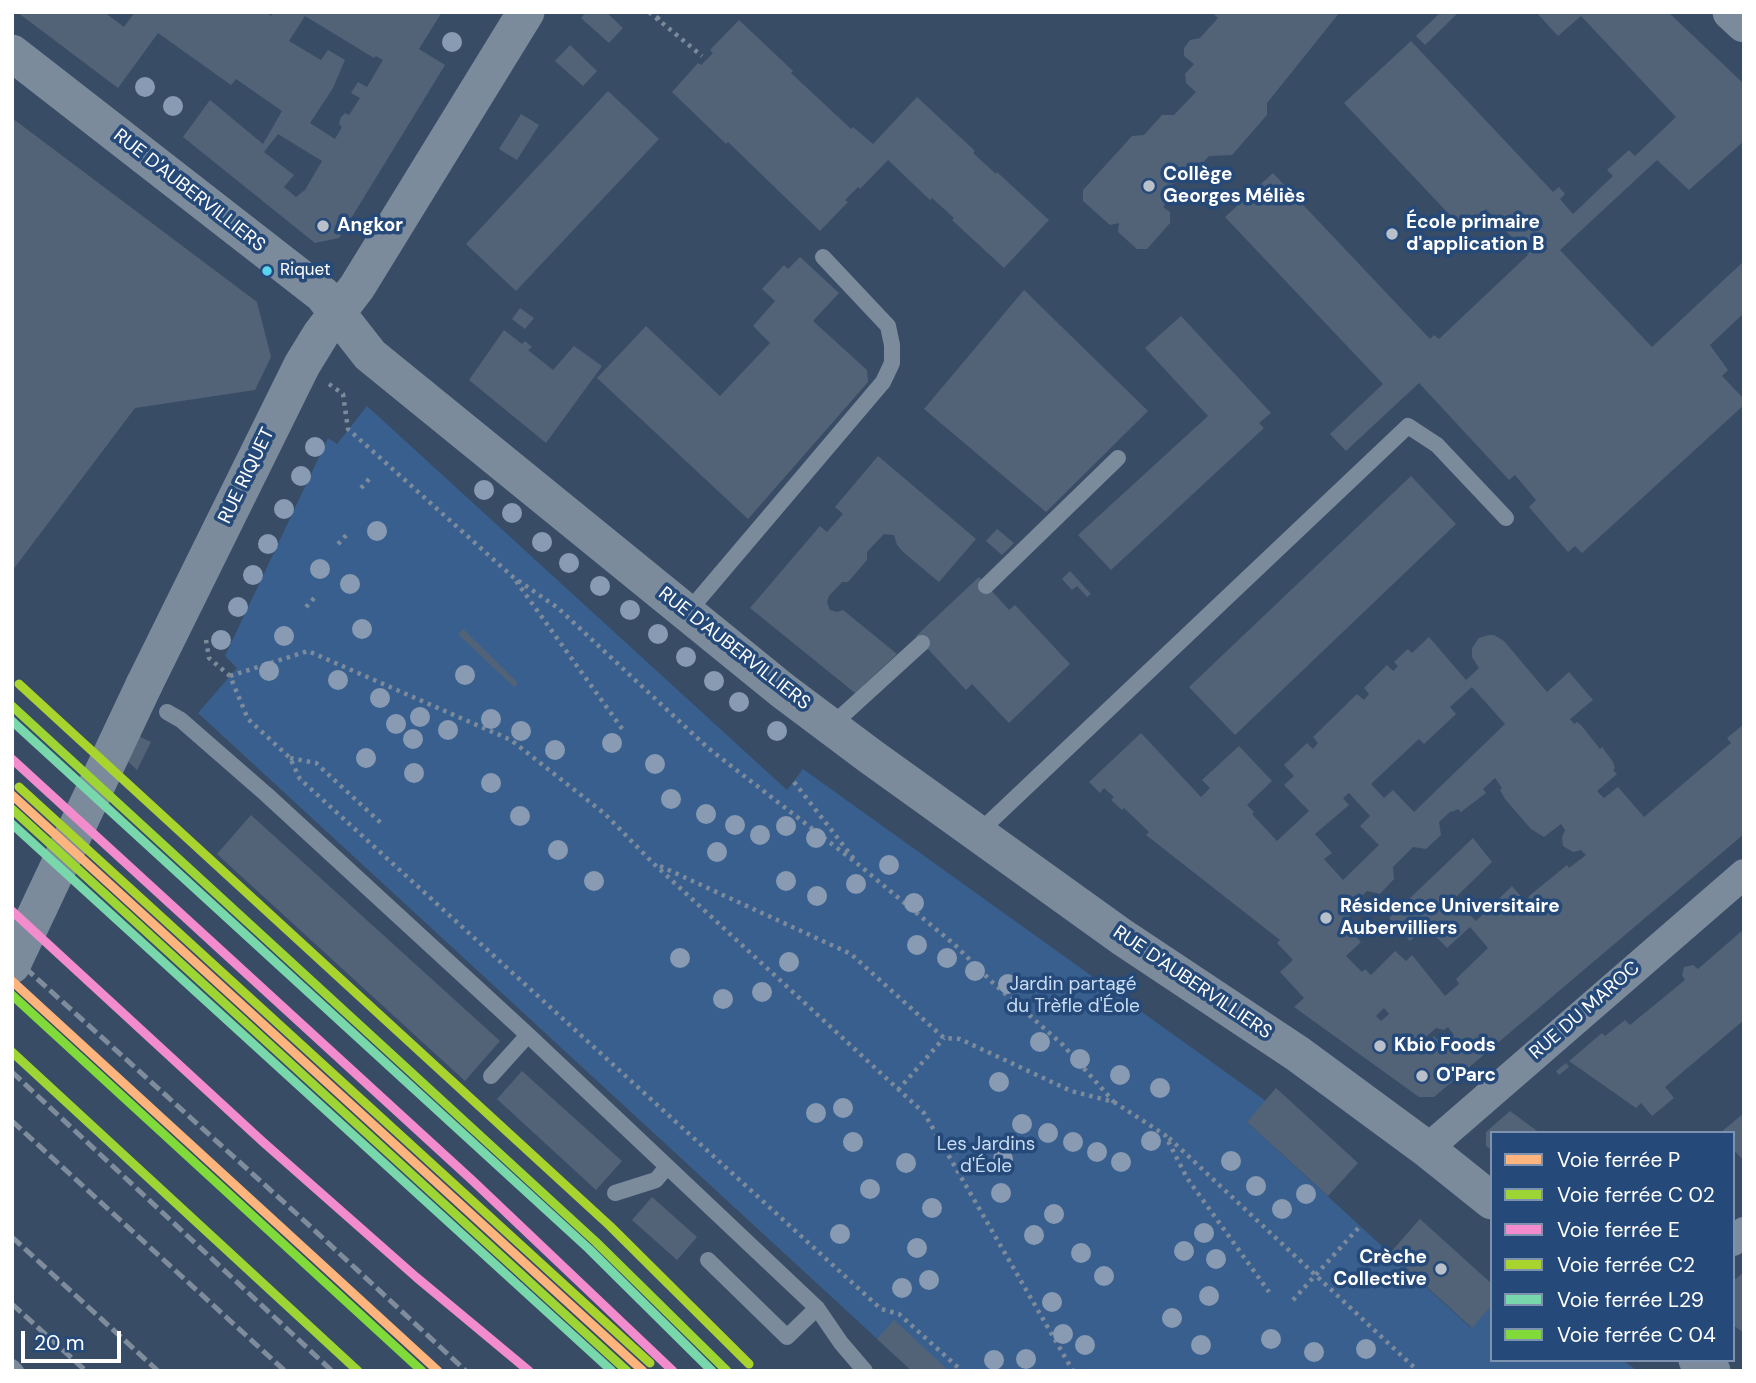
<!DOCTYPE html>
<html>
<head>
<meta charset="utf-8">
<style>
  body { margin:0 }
  #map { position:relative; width:1756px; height:1383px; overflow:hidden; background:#384c65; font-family:"DM Sans",sans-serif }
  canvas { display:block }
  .frame { position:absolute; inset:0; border:14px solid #fff; pointer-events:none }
  .legend { position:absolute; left:1490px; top:1131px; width:245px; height:231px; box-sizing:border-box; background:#254978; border:2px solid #7c92ae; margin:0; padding:9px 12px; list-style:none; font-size:21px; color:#fff }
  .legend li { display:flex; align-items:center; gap:14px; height:35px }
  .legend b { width:35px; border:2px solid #7c92ae }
  .scale { position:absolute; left:21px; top:1331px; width:100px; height:32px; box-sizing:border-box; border:4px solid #fff; border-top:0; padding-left:9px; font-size:21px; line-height:24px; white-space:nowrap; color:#fff; -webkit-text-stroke:5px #254978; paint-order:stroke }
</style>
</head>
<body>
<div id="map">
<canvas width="1756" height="1383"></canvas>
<div class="frame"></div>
<ul class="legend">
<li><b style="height:9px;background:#feb57d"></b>Voie ferrée P</li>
<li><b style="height:9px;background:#9dd634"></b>Voie ferrée C 02</li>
<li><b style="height:9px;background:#f28ccd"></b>Voie ferrée E</li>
<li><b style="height:9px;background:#a9d32d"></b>Voie ferrée C2</li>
<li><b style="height:9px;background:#78d7ab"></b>Voie ferrée L29</li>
<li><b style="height:9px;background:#80da39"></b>Voie ferrée C 04</li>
</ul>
<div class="scale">20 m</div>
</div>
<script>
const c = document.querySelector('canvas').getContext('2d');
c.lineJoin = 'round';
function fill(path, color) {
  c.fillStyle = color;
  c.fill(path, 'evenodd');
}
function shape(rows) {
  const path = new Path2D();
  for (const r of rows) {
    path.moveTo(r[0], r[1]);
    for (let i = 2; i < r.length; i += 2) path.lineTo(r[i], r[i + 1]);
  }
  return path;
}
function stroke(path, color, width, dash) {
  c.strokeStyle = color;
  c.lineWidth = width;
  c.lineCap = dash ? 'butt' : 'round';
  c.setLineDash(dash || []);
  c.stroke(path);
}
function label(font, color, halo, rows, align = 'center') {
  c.font = font + ' "DM Sans",sans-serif';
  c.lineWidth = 7;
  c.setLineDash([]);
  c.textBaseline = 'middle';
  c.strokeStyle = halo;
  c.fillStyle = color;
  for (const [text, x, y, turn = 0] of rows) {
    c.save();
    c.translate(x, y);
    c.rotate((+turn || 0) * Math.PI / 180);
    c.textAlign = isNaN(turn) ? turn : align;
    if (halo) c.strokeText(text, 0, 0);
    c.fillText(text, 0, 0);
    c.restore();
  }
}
fill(shape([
  [367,406,787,790,803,769,1266,1101,1247,1122,1471,1328,1492,1305,1492,1360,1622,1360,1638,1371,912,1371,198,713,237,668,225,656,328,438,337,444]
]), '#395f8f');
fill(shape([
  [17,12,104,12,124,27,135,12,266,12,271,16,274,12,442,12,419,49,445,65,339,238,315,243,183,137,210,100,263,144,282,111,236,79,231,85,158,33,118,88],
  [305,16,374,58,376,56,383,60,367,87,358,82,351,93,360,98,349,115,345,113,341,117,339,124,342,127,335,139,310,123,333,88,345,60,328,50,321,60,289,41],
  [278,134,322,161,305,190,296,197,284,187,294,175,264,152],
  [586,12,606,12,623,28,609,43,581,18],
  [1212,12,1340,12,1267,103,1267,115,1232,155,1209,156,1201,165,1190,166,1171,186,1172,197,1163,207,1170,212,1170,223,1147,249,1137,249,1118,232,1119,223,1110,225,1083,201,1083,190,1132,136,1144,135,1162,115,1174,115,1196,92,1186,83,1185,74,1194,64,1184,56,1184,48,1190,40,1200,38,1218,18],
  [1441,12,1459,12,1425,45,1416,36],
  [1536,12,1668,12,1744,84,1744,141,1689,190,1657,160,1560,250,1652,347,1744,261,1744,313,1710,345,1728,370,1722,376,1744,399,1744,405,1582,553,1575,546,1568,552,1529,507,1536,500,1515,475,1509,480,1419,383,1346,451,1330,434,1383,384,1225,217,1273,173,1430,339,1434,335,1439,339,1528,255,1486,209,1464,230,1344,103,1411,41,1553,192,1559,187,1565,194,1560,199,1573,214,1613,176,1607,170,1629,150,1635,156,1676,117,1581,16,1558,36],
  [739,20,793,71,791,73,851,129,853,127,873,144,917,97,975,151,973,153,996,174,997,172,1049,220,1004,268,952,220,954,218,932,198,930,200,888,160,860,189,858,187,845,200,848,202,820,231,728,142,726,144,672,92,698,63,701,65,713,53,710,50],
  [570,45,597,71,583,86,555,61],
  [608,91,659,139,516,291,466,244],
  [521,114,539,125,517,160,499,149],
  [12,118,257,302,271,357,255,390,135,408,12,571],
  [800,257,839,293,813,321,867,370,868,382,748,519,597,378,646,326,720,396,770,343,753,326,775,301,762,289,784,265,788,269],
  [1024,290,1148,411,1046,512,924,409],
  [520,308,534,318,525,329,512,319],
  [1181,316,1271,413,1259,423,1264,428,1111,570,1078,535,1208,416,1145,348],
  [504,330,522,344,525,341,532,347,528,350,553,370,574,346,602,366,546,443,469,380],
  [878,456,976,539,939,582,903,552,897,545,894,535,884,534,867,552,867,560,848,582,842,582,829,596,827,602,830,610,837,612,843,610,897,654,855,693,750,608,820,526,827,532,843,514,835,507],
  [1411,476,1456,524,1235,735,1189,687],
  [997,529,1014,543,1002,555,986,541],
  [1070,571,1091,594,1087,597,1077,586,1072,590,1062,579],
  [979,577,1009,610,1015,605,1070,664,1009,723,972,684,966,690,916,636],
  [463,629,518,683,514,687,458,634],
  [1489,635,1494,635,1504,641,1547,692,1569,672,1593,700,1570,719,1574,724,1577,722,1581,725,1600,749,1602,747,1613,762,1615,768,1613,770,1617,774,1597,791,1604,798,1618,787,1644,817,1731,743,1727,738,1744,724,1744,834,1434,1097,1419,1097,1294,1007,1304,998,1280,972,1293,960,1277,943,1280,940,1146,835,1149,832,1124,808,1122,810,1111,800,1114,797,1104,788,1100,793,1089,782,1141,733,1201,797,1210,788,1202,780,1239,746,1272,781,1247,805,1254,812,1252,814,1277,841,1309,811,1284,785,1294,776,1284,765,1307,743,1313,749,1318,743,1313,737,1357,694,1364,700,1369,694,1364,688,1387,665,1393,671,1398,666,1394,662,1408,649,1412,653,1429,637,1466,680,1479,668,1472,657,1472,648,1479,638],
  [1472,687,1505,724,1414,812,1393,790,1384,798,1371,784,1419,739,1424,744,1456,714,1450,707],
  [1495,778,1502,788,1500,790,1505,799,1531,829,1544,837,1561,824,1565,830,1562,837,1563,846,1573,852,1581,850,1586,855,1569,868,1567,865,1529,896,1527,903,1512,886,1476,921,1454,899,1492,862,1473,838,1389,918,1410,941,1426,926,1447,948,1470,927,1488,948,1456,979,1459,984,1445,996,1412,955,1406,961,1395,951,1371,975,1365,969,1362,972,1346,956,1361,942,1343,923,1353,913,1348,909,1367,891,1380,894,1394,879,1393,867,1413,847,1426,849,1441,835,1439,822,1451,811,1452,812,1458,809,1461,812,1486,793,1483,789],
  [1349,793,1370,816,1360,826,1379,845,1343,880,1324,859,1332,853,1315,834,1349,805,1343,798],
  [1384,1008,1389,1014,1381,1021,1376,1016],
  [1448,1027,1454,1035,1449,1039,1447,1036,1436,1039,1434,1036,1428,1044,1432,1048,1425,1054,1415,1047,1436,1028,1444,1030],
  [130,732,151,742,137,770,120,754],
  [251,815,500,1041,465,1081,217,854],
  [1744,929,1744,1020,1665,1087,1674,1098,1652,1116,1641,1103,1636,1108,1569,1061,1602,1033,1605,1036,1625,1020,1630,1025,1685,980,1682,975,1684,967,1693,965,1698,969],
  [1566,1063,1569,1067,1559,1075,1556,1071],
  [522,1071,622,1161,596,1190,497,1099],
  [1276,1088,1358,1163,1328,1196,1247,1122],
  [1510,1111,1540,1133,1492,1133,1492,1150,1486,1146,1486,1132],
  [1744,1113,1744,1161,1733,1149,1733,1133,1720,1133],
  [652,1197,697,1237,677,1260,632,1220],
  [1420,1219,1492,1284,1492,1305,1472,1328,1390,1253],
  [1744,1272,1744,1333,1733,1325,1733,1281],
  [894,1320,949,1371,912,1371,877,1339]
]), '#536377');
stroke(shape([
  [649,12,702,56],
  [657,19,663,12],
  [329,384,343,394,348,429,513,577,558,608,708,748,859,865,955,945,992,982,1063,1045,1114,1102],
  [361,488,371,477],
  [338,544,349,532],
  [516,581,623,730],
  [306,607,316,596],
  [206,640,209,658,230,676,248,719,290,758,300,779,881,1309,899,1314,962,1371],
  [230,676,308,651,511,740,605,814,653,863,924,1113,1073,1371],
  [290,758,316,763,381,823],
  [794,782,854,859],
  [660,866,851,954,944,1038,960,1039,1071,1091,1114,1102,1165,1135,1187,1178,1269,1292],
  [898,1090,944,1038],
  [1169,1138,1418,1371],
  [1293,1300,1361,1225]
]), '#7c8b9c', 4.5, [3.5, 5]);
stroke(shape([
  [986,586,1118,458],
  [687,613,883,382,892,363,892,345,888,326,823,257],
  [167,712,181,720,267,795,528,1035,817,1308,841,1343,865,1371],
  [832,725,922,643],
  [977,834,1408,426,1437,445,1506,518],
  [491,1076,528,1035],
  [615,1193,656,1180,666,1168],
  [708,1260,787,1337,817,1308],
  [12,1367,16,1371]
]), '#7c8b9c', 16);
stroke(shape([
  [1427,1149,1744,874],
  [1733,1241,1744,1232]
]), '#7c8b9c', 30);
stroke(shape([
  [1731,12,1744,24],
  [12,53,323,295,370,355,782,690,870,756,1122,937,1298,1054,1427,1149,1492,1201],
  [144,685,302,365,321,334,357,287,526,12],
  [1697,1360,1712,1371]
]), '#7c8b9c', 37);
stroke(shape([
  [12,956,298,1215,466,1371],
  [12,1072,332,1371],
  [12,1121,285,1371],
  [12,1237,158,1371],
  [12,1304,86,1371]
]), '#7e8c9c', 5, [12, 5]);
stroke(shape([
  [12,965,144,685]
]), '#7c8b9c', 37);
stroke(shape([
  [12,795,643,1371],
  [12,981,438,1371]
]), '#feb57d', 9);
stroke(shape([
  [12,706,596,1242,727,1371],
  [12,809,627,1371],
  [12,1052,358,1371]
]), '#9dd634', 9);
stroke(shape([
  [12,759,473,1181,673,1371],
  [12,911,263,1142,416,1277,529,1371]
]), '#f28ccd', 9);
stroke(shape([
  [19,684,610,1226,749,1364],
  [19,787,650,1363]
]), '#a9d32d', 9);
stroke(shape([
  [12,721,589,1249,712,1371],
  [12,824,612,1371]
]), '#78d7ab', 9);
stroke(shape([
  [12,995,422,1371]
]), '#80da39', 9);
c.fillStyle = '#889bb3';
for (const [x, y] of [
  [452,42],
  [145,87],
  [173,106],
  [315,447],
  [301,476],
  [484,490],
  [284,509],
  [512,513],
  [377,531],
  [542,542],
  [268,544],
  [569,563],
  [320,569],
  [253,575],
  [350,584],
  [600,586],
  [238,607],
  [630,610],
  [362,629],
  [658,634],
  [284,636],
  [221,640],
  [686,657],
  [269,671],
  [465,675],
  [338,680],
  [714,681],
  [380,698],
  [739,702],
  [420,717],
  [491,719],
  [396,724],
  [448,730],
  [521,731],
  [777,731],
  [413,739],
  [612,743],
  [555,750],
  [366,758],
  [655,764],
  [414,773],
  [491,783],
  [671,799],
  [706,814],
  [520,816],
  [735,825],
  [786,826],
  [760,835],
  [816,838],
  [558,850],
  [717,852],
  [889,865],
  [594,881],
  [786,881],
  [856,884],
  [817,896],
  [914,903],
  [917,945],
  [680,958],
  [947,958],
  [789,962],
  [975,971],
  [1008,984],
  [762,992],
  [723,999],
  [1040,1042],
  [1080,1059],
  [1120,1075],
  [999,1082],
  [1160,1088],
  [843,1108],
  [816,1113],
  [1022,1124],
  [1048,1133],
  [1151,1141],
  [853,1142],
  [1073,1142],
  [1097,1152],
  [1003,1159],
  [1231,1161],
  [1121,1162],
  [906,1163],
  [1256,1186],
  [870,1189],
  [1001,1193],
  [1306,1194],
  [932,1208],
  [1282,1209],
  [1054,1214],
  [1204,1233],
  [840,1234],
  [1034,1235],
  [917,1248],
  [1184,1251],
  [1081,1253],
  [1216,1259],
  [1104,1276],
  [929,1280],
  [902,1288],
  [1209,1296],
  [1052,1302],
  [1172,1318],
  [1063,1334],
  [1271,1339],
  [1085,1345],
  [1201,1345],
  [1366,1349],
  [1314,1352],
  [1026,1359],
  [994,1360]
]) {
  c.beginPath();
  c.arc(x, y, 10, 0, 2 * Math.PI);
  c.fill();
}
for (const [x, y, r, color] of [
  [1149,186,7,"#b9c0c9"],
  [323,226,7,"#b9c0c9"],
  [1392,234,7,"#b9c0c9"],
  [267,271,6,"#5ad5f0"],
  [1326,918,7,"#b9c0c9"],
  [1380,1046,7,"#b9c0c9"],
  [1422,1076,7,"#b9c0c9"],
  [1441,1269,7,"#b9c0c9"]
]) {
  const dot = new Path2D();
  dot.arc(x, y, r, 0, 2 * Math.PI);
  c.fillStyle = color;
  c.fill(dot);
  stroke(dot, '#254978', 2.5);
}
label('17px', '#fff', '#254978', [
  ["Riquet",280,271]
], 'left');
label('bold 19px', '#fff', '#254978', [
  ["Collège",1163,175],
  ["Georges Méliès",1163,197],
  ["École primaire",1406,223],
  ["d'application B",1406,245],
  ["Angkor",337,226],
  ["Résidence Universitaire",1340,907],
  ["Aubervilliers",1340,929],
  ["Kbio Foods",1394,1046],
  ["O'Parc",1436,1076],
  ["Crèche",1427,1258,"right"],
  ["Collective",1427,1280,"right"]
], 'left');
label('19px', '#fff', '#254978', [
  ["RUE D'AUBERVILLIERS",189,191,38],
  ["RUE RIQUET",247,476,-64],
  ["RUE D'AUBERVILLIERS",734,649,38],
  ["RUE D'AUBERVILLIERS",1192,983,34],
  ["RUE DU MAROC",1585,1011,-41]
]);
label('19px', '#c9dcf3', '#254978', [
  ["Jardin partagé",1073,985],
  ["du Trèfle d'Éole",1073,1007],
  ["Les Jardins",986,1145],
  ["d'Éole",986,1167]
]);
</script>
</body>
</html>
